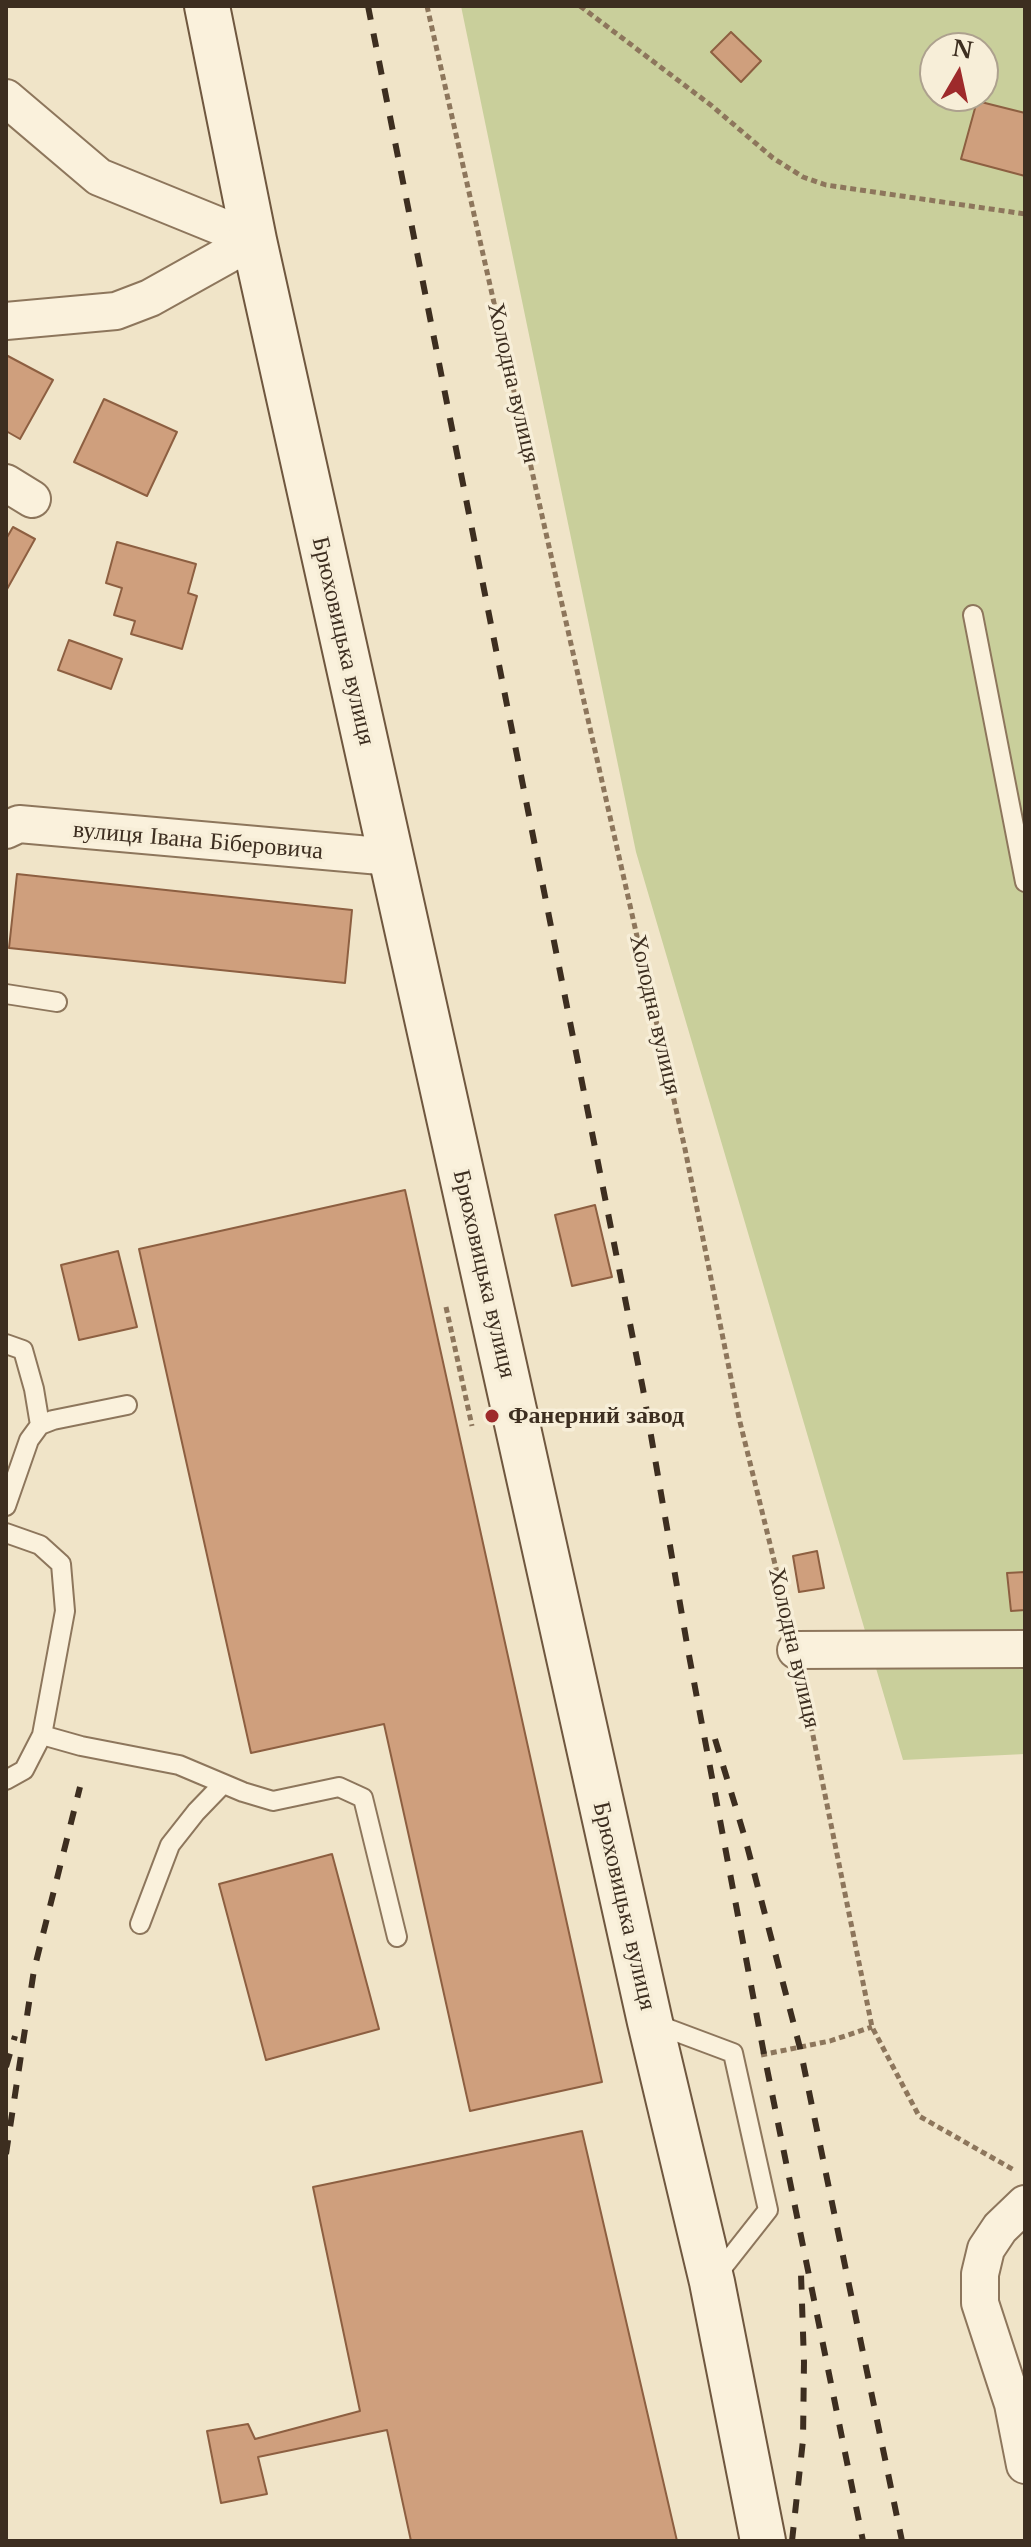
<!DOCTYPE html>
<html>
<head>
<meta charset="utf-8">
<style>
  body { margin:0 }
  #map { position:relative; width:1031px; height:2547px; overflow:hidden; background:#f0e4c8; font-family:"Libre Baskerville",serif }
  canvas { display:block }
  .frame { position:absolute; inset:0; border:8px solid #3d2e20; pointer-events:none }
  .north { position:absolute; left:919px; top:32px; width:80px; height:80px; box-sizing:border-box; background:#f7eed8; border:2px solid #ada18e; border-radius:50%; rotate:9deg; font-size:22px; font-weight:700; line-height:32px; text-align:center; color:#3d2e20 }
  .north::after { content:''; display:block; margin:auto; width:28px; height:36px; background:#9e2a2b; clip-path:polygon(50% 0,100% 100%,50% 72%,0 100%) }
</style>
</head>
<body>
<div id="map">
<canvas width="1031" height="2547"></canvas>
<div class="frame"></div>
<div class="north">N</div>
</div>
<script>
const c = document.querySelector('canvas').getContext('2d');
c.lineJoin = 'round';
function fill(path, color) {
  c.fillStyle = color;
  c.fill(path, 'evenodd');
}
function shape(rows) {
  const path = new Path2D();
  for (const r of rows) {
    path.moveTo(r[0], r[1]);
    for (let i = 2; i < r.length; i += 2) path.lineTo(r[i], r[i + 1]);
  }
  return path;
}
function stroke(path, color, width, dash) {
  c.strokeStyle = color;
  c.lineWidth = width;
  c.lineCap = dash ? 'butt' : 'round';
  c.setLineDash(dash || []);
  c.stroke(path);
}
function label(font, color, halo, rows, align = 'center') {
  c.font = font + ' "Libre Baskerville",serif';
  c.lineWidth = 7;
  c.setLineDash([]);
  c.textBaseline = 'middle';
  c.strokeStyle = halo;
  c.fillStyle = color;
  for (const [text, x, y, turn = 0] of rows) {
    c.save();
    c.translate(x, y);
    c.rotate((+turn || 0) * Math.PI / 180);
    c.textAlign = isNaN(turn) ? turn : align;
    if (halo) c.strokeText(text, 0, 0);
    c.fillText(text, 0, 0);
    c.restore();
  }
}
fill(shape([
  [461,6,1025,6,1025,1754,903,1760,636,852],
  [935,48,983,48,983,96,935,96]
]), '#c9cf9b');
const building = shape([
  [731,32,761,61,741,82,711,52,731,32],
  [977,101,1025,113,1025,176,961,159,977,101],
  [6,355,53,380,20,439,6,431,6,355],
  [104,399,177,432,147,496,74,462,104,399],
  [13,527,35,539,6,591,6,539,13,527],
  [117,542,196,564,188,593,197,596,182,649,131,634,135,621,114,615,122,588,106,583,117,542],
  [69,640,122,659,111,689,58,670,69,640],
  [17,874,352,910,345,983,9,948,17,874],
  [405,1190,602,2082,470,2111,384,1724,251,1753,139,1249,405,1190],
  [595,1205,612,1277,572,1286,555,1215,595,1205],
  [118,1251,137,1327,79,1340,61,1265,118,1251],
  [817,1551,824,1588,799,1592,793,1556,817,1551],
  [1025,1572,1025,1610,1011,1611,1007,1573,1025,1572],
  [332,1854,379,2029,266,2060,219,1884,332,1854],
  [582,2131,677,2541,411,2541,387,2430,258,2457,267,2494,221,2503,207,2431,248,2424,255,2439,360,2411,313,2187,582,2131]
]);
fill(building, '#cf9f7d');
stroke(building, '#8d5f41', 2);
const service = shape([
  [973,615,1025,882],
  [6,994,57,1002],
  [6,1344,23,1350,34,1389,40,1425],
  [6,1506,29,1440,40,1425,53,1420,127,1405],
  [6,1533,40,1545,61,1564,65,1611,42,1735,24,1770,6,1780],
  [42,1735,81,1746,179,1765,243,1792,273,1801,339,1787,363,1798,397,1937],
  [140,1924,170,1845,196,1812,223,1784],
  [653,2023,733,2053,768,2210,716,2276]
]);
const minor = shape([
  [6,98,99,177,254,240],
  [6,321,116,311,150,298,254,240],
  [6,483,32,499],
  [6,830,19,824,392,857],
  [796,1650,1025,1649],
  [1025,2204,1000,2228,986,2249,980,2274,980,2303,1013,2404,1025,2465]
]);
const secondary = shape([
  [207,6,254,240,650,2022,712,2282,763,2541]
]);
stroke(service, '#8d765c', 22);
stroke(minor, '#8d765c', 40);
stroke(secondary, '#6f573f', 48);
stroke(shape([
  [427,6,685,1149,739,1418,788,1617],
  [580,6,712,106,773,158,803,177,826,185,1025,214],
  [446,1307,472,1426],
  [803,1686,872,2027,919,2116,1014,2170],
  [761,2055,830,2041,872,2027]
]), '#8d765c', 5, [6, 4]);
stroke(service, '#faf1dc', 18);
stroke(minor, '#faf1dc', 36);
stroke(secondary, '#faf1dc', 44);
stroke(shape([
  [368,6,643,1389,688,1650,764,2054,863,2541],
  [715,1739,745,1838,800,2048,902,2541],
  [6,2067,15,2036],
  [6,2154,34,1970,80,1787],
  [792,2541,803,2440,804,2362,801,2274]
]), '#3d2e20', 6, [14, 14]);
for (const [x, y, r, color] of [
  [492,1416,8,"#9e2a2b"]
]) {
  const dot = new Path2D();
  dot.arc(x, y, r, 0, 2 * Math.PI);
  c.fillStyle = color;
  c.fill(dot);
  stroke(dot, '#f7eed8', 3);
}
label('24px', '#3d2e20', '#f7eed8', [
  ["Холодна вулиця",513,383,77],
  ["Брюховицька вулиця",343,641,77],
  ["вулиця Івана Біберовича",198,841,5],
  ["Холодна вулиця",655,1015,77],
  ["Брюховицька вулиця",484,1274,77],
  ["Холодна вулиця",794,1648,77],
  ["Брюховицька вулиця",624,1906,77]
]);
label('bold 24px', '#3d2e20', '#f7eed8', [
  ["Фанерний завод",508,1416]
], 'left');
</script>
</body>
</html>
